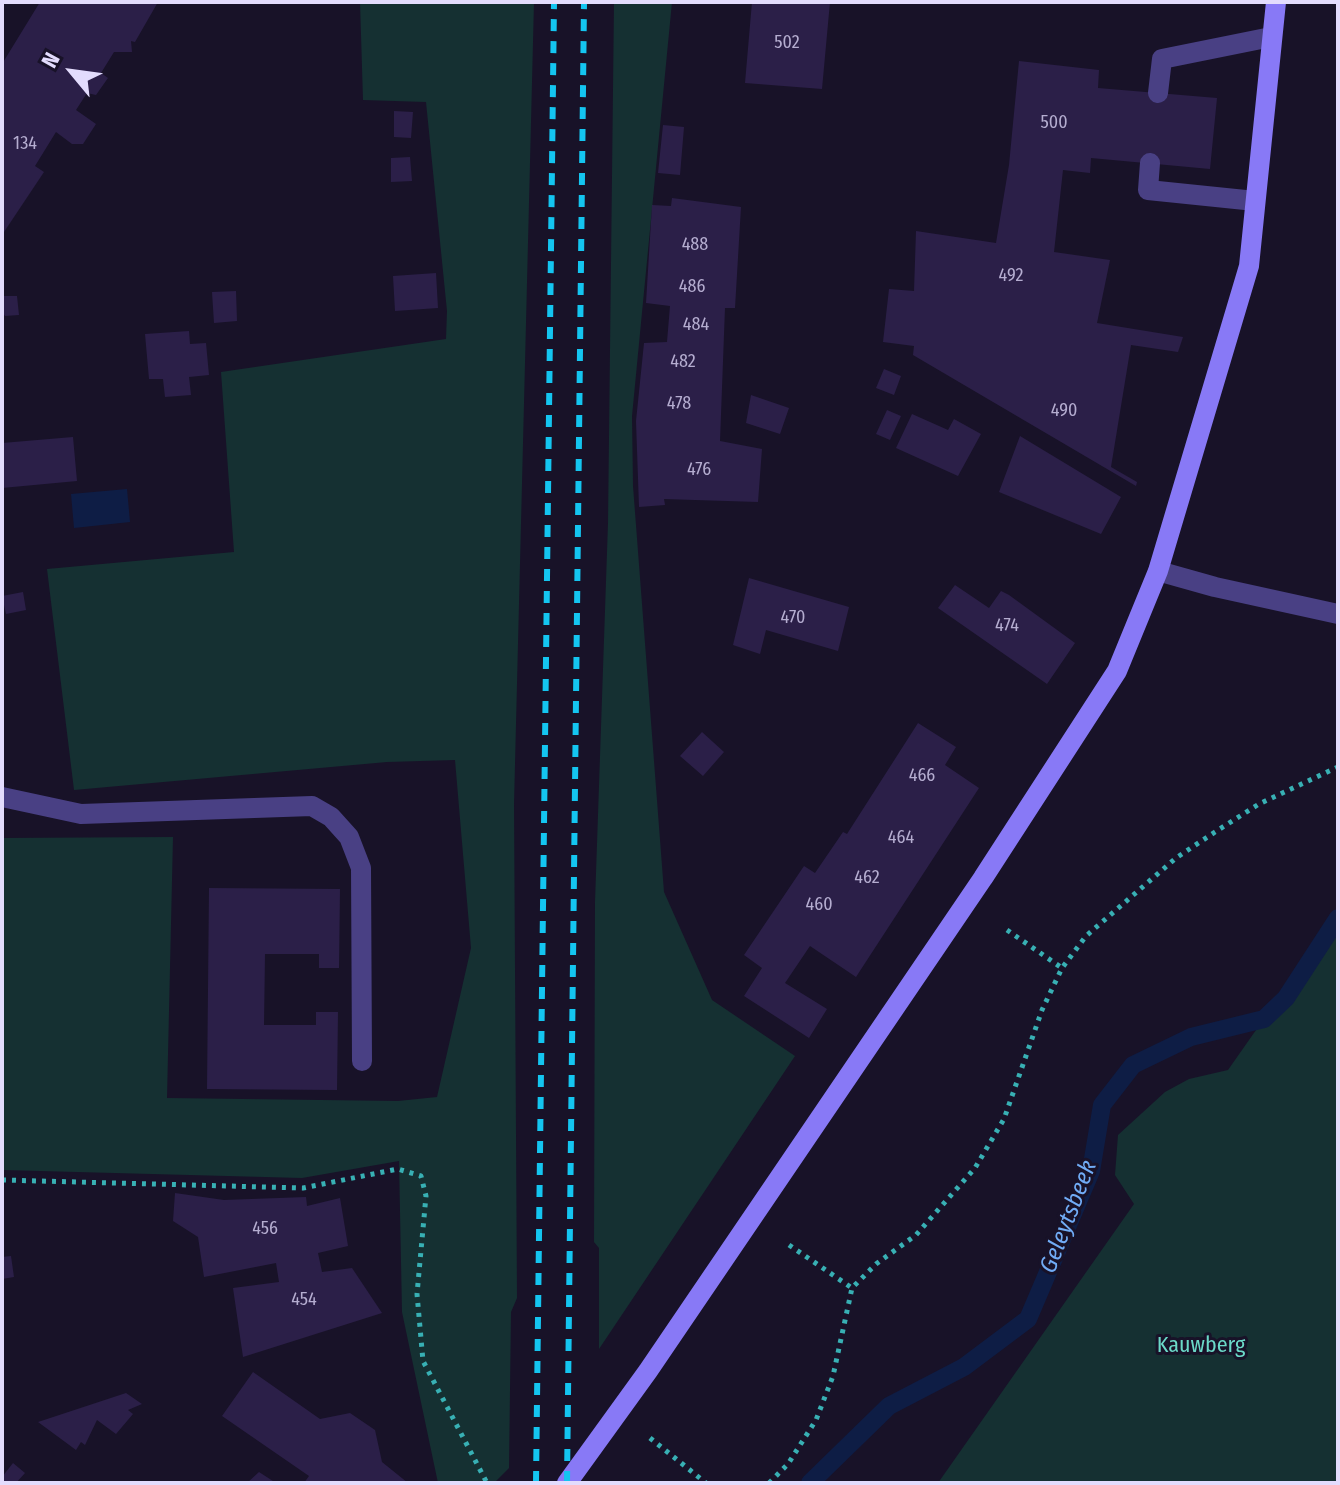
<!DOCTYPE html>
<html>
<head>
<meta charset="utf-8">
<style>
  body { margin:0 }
  #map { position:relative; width:1340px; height:1485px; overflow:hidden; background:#181228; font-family:"Fira Sans Condensed",sans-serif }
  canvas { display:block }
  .frame { position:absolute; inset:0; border:4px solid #e3dcfd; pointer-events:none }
  .north { position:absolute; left:32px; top:32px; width:80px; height:80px; -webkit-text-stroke:6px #181228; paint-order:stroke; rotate:299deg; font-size:22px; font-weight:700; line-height:32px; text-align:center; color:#e3dcfd }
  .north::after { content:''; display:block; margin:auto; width:28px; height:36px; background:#e3dcfd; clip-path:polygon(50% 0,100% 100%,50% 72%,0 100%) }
</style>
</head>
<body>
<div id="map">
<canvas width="1340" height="1485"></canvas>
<div class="frame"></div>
<div class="north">N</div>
</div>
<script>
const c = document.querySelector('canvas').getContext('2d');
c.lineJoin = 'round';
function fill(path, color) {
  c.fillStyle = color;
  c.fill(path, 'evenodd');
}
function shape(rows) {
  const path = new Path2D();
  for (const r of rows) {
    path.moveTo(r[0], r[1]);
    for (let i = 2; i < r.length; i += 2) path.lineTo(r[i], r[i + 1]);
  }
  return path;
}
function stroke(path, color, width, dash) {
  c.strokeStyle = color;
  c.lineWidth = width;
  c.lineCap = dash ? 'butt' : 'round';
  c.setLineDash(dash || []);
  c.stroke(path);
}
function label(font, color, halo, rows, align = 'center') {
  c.font = font + ' "Fira Sans Condensed",sans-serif';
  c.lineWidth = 6;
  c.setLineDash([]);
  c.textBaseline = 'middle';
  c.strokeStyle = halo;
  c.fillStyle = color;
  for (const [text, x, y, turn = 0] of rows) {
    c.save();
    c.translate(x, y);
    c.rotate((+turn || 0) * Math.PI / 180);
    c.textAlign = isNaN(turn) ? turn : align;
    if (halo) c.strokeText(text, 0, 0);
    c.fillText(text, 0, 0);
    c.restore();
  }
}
fill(shape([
  [360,2,534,2,514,804,517,1298,511,1312,509,1468,494,1483,438,1483,402,1312,399,1161,302,1178,2,1170,2,838,173,837,167,1098,398,1101,437,1097,471,948,455,760,387,762,74,790,47,569,234,552,221,372,446,339,447,311,426,102,363,100],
  [614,2,672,2,632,416,633,486,664,892,712,1000,795,1056,599,1349,599,1248,594,1242,595,902,608,523],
  [1338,913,1338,1483,938,1483,1134,1204,1115,1175,1118,1135,1165,1092,1189,1079,1228,1070]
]), '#153032');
fill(shape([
  [127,489,130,522,74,528,71,494]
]), '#0e1d45');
stroke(shape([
  [810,1483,889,1406,964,1367,1028,1319,1091,1171,1102,1105,1133,1065,1191,1037,1264,1019,1286,998,1338,918]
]), '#0e1d45', 18);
fill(shape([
  [40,2,158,2,135,42,131,41,132,52,114,52,101,73,108,78,96,95,87,93,76,110,96,124,83,144,72,144,56,132,35,166,44,172,2,235,2,64],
  [752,2,830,2,822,89,745,83],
  [1019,61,1099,70,1098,88,1217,98,1210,169,1091,158,1090,173,1063,170,1054,252,1110,260,1097,323,1183,337,1178,352,1131,345,1111,467,1137,482,1136,486,913,355,914,346,883,342,889,289,914,291,916,231,996,243,1009,165],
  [394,111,413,112,411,138,394,137],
  [663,125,684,127,680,175,658,173],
  [410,157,412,181,391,182,391,158],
  [672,198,741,207,735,308,725,308,720,441,762,449,758,502,664,499,665,505,639,507,636,421,644,343,667,342,670,306,646,303,652,205,671,206],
  [436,273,438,308,395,311,393,276],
  [236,291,237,321,214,323,212,292],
  [2,296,17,296,19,315,5,316,2,312],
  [189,331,190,344,206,343,209,375,189,377,191,395,165,397,163,379,149,379,145,334],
  [884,369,901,376,894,395,876,388],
  [751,395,789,408,780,434,746,423],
  [887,410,901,416,890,440,876,434],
  [912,414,948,430,954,419,981,434,958,476,896,448],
  [1020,436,1121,497,1101,534,999,492],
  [73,437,77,481,2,488,2,443],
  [749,578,849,607,838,651,766,630,760,654,733,645],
  [955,585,989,608,1001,591,1009,595,1075,643,1047,684,938,608],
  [23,592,26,610,6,614,2,596],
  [918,723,956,747,945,765,979,788,856,977,810,946,785,983,827,1009,809,1038,744,996,762,968,744,955,804,866,815,873,843,832,847,834],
  [702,732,724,752,703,776,680,756],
  [209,888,340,889,339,968,319,968,319,954,265,954,264,1025,316,1025,316,1012,338,1012,337,1090,207,1089],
  [175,1193,224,1200,306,1197,307,1206,340,1198,348,1246,318,1253,322,1272,352,1268,382,1313,243,1357,233,1288,279,1282,276,1263,204,1277,198,1237,173,1221],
  [11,1256,14,1277,2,1279,2,1257],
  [253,1372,320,1419,350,1413,375,1430,382,1462,408,1483,304,1483,309,1476,222,1416],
  [126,1393,142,1404,128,1410,133,1414,116,1434,97,1420,85,1445,81,1442,76,1450,38,1422],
  [13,1463,25,1473,16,1483,2,1483,2,1477],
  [259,1472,276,1483,247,1483]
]), '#2b1f48');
stroke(shape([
  [1007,930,1062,968],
  [2,1180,303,1188,398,1169,421,1176,426,1196,417,1294,423,1361,487,1483],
  [789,1245,852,1288],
  [650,1438,706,1483],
  [769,1483,788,1464,816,1420,833,1376,852,1288,876,1264,916,1235,975,1168,1004,1119,1042,1010,1062,968,1086,936,1176,858,1215,832,1259,804,1338,767]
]), '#38b0b4', 5, [4, 6]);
stroke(shape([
  [1158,93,1162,59,1271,37],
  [1150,163,1148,190,1255,201],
  [2,797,81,814,312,806,331,817,349,837,361,868,362,1061]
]), '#494084', 20);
stroke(shape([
  [1158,571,1215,587,1338,614]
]), '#494084', 20);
stroke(shape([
  [567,1483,648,1371,983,878,1117,671,1158,571,1249,266,1276,2]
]), '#8879f6', 20);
stroke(shape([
  [536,1483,554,2],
  [567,1483,584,2]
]), '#14c5f0', 6, [12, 10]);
label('18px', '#b5add0', null, [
  ["502",787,43],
  ["500",1054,123],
  ["134",25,144],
  ["488",695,245],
  ["492",1011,276],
  ["486",692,287],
  ["484",696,325],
  ["482",683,362],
  ["478",679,404],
  ["490",1064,411],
  ["476",699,470],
  ["470",793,618],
  ["474",1007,626],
  ["466",922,776],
  ["464",901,838],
  ["462",867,878],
  ["460",819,905],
  ["456",265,1229],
  ["454",304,1300]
]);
label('22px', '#6bd9c8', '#181228', [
  ["Kauwberg",1201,1346]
]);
label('italic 24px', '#71acf6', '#181228', [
  ["Geleytsbeek",1069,1217,-69]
]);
</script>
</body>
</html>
